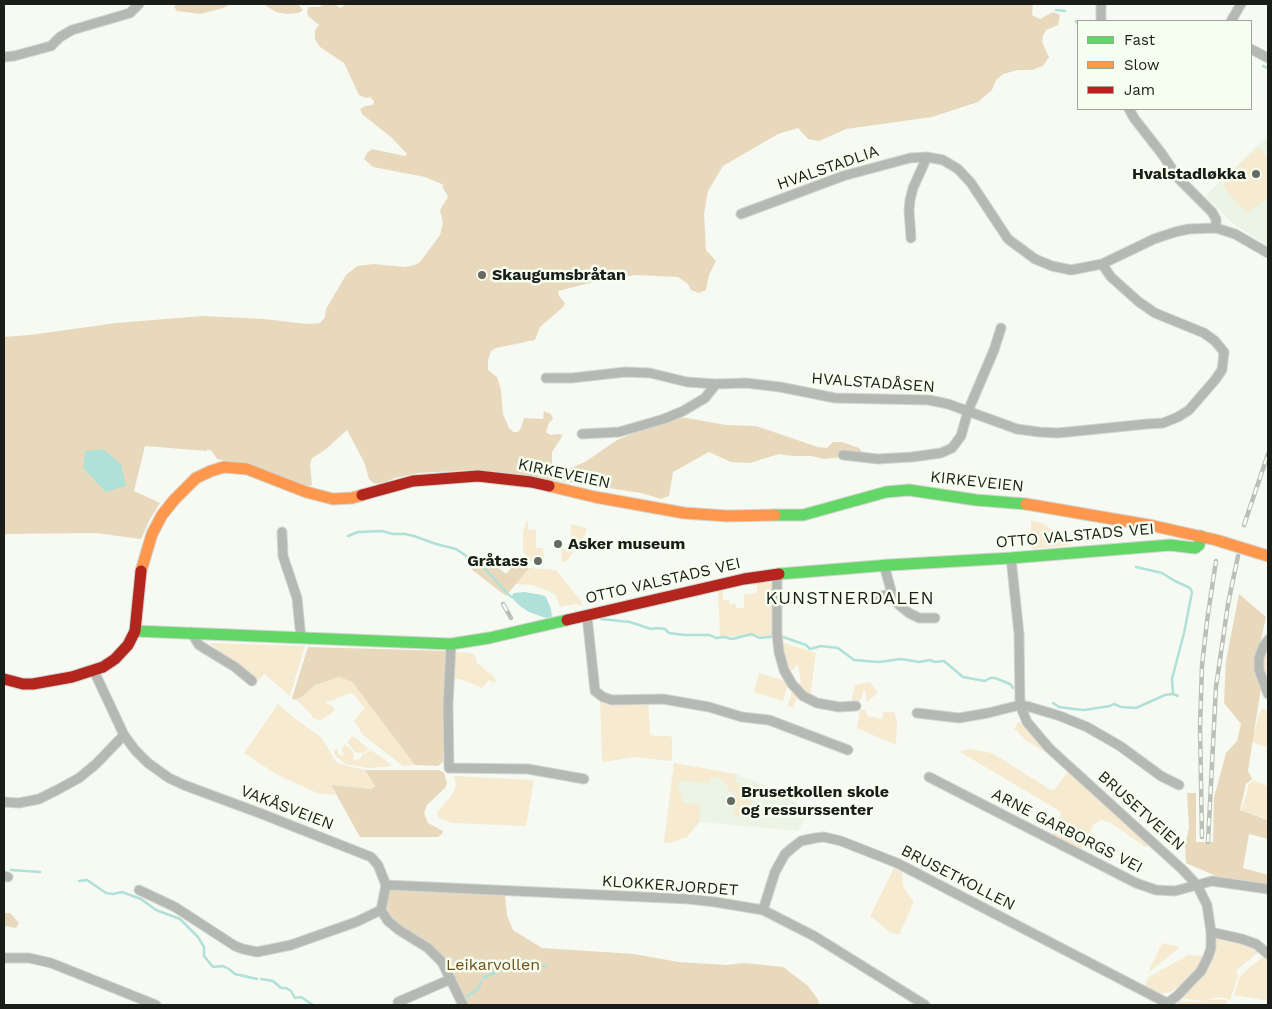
<!DOCTYPE html>
<html>
<head>
<meta charset="utf-8">
<style>
  body { margin:0 }
  #map { position:relative; width:1272px; height:1009px; overflow:hidden; background:#f6faf2; font-family:"Work Sans",sans-serif }
  canvas { display:block }
  .frame { position:absolute; inset:0; border:5px solid #1a1d18; pointer-events:none }
  .legend { position:absolute; left:1077px; top:20px; width:175px; height:90px; box-sizing:border-box; background:#f6feef; border:1px solid #9ea499; margin:0; padding:6px 9px; list-style:none; font-size:15px; color:#1a1d18 }
  .legend li { display:flex; align-items:center; gap:10px; height:25px }
  .legend b { width:25px; border:1px solid #9ea499 }
</style>
</head>
<body>
<div id="map">
<canvas width="1272" height="1009"></canvas>
<div class="frame"></div>
<ul class="legend">
<li><b style="height:6px;background:#63d668"></b>Fast</li>
<li><b style="height:6px;background:#ff974d"></b>Slow</li>
<li><b style="height:6px;background:#b3261e"></b>Jam</li>
</ul>
</div>
<script>
const c = document.querySelector('canvas').getContext('2d');
c.lineJoin = 'round';
function fill(path, color) {
  c.fillStyle = color;
  c.fill(path, 'evenodd');
}
function shape(rows) {
  const path = new Path2D();
  for (const r of rows) {
    path.moveTo(r[0], r[1]);
    for (let i = 2; i < r.length; i += 2) path.lineTo(r[i], r[i + 1]);
  }
  return path;
}
function stroke(path, color, width, dash) {
  c.strokeStyle = color;
  c.lineWidth = width;
  c.lineCap = dash ? 'butt' : 'round';
  c.setLineDash(dash || []);
  c.stroke(path);
}
function label(font, color, halo, rows, align = 'center') {
  c.font = font + ' "Work Sans",sans-serif';
  c.lineWidth = 5;
  c.setLineDash([]);
  c.textBaseline = 'middle';
  c.strokeStyle = halo;
  c.fillStyle = color;
  for (const [text, x, y, turn = 0] of rows) {
    c.save();
    c.translate(x, y);
    c.rotate((+turn || 0) * Math.PI / 180);
    c.textAlign = isNaN(turn) ? turn : align;
    if (halo) c.strokeText(text, 0, 0);
    c.fillText(text, 0, 0);
    c.restore();
  }
}
fill(shape([
  [1268,135,1268,246,1232,223,1205,196],
  [674,763,736,774,775,789,809,812,798,831,700,822,687,837,671,843,664,842]
]), '#ecf5e5');
fill(shape([
  [1259,147,1268,158,1268,198,1247,213,1225,189,1223,180],
  [1031,520,1044,524,1071,545,1032,549],
  [528,521,528,529,536,530,536,548,543,548,544,559,543,563,530,561,523,552,523,532,526,522],
  [571,524,586,528,586,533,567,561,562,562,561,549,570,549],
  [529,568,556,570,581,601,583,606,576,604,560,607,555,594,533,585,515,584],
  [768,579,773,585,774,637,720,636,718,588,723,587,723,600,729,600,730,604,736,604,736,608,744,608,744,594,757,593,757,585,749,585],
  [209,643,305,646,290,696,264,674,259,680],
  [784,643,816,653,810,697,797,684,801,683,798,664,791,671,788,672,780,644],
  [1268,644,1268,686,1264,678,1262,663],
  [455,652,470,653,475,655,477,663,493,676,496,681,494,683,489,680,482,688,460,679,452,679],
  [759,673,785,681,787,687,783,701,754,692],
  [339,677,352,682,415,765,403,766,364,736,354,721,361,712,365,709,354,694,350,693,331,701,328,701,326,703,333,706,335,710,325,718,320,720,313,718,311,714,296,699,302,697,315,685],
  [870,682,878,693,867,702,866,700,866,691,863,690,861,700,851,704,855,685],
  [792,690,800,698,796,700,793,708,788,706],
  [600,697,648,700,650,734,653,736,670,736,672,738,672,759,670,761,634,757,604,762,602,760],
  [278,704,294,718,322,738,336,762,343,765,365,770,375,786,372,789,331,785,335,795,317,793,276,774,244,753],
  [1263,708,1268,712,1268,737,1266,747,1252,742,1259,714],
  [860,709,865,710,868,716,882,719,883,712,894,712,897,720,896,744,886,741,857,728],
  [1018,722,1020,722,1051,755,1027,741,1016,730,1013,731],
  [353,736,369,749,363,753,355,752,347,742],
  [345,744,354,753,353,757,354,760,360,759,362,755,371,750,393,766,369,768,345,764,334,754,334,750,338,749,338,754,342,756,344,754,342,749],
  [969,749,992,753,1051,790,1055,789,1069,770,1150,844,1145,847,1111,823,1101,820,1094,824,1080,852,1052,837,1061,813,1058,810,960,752,963,750],
  [674,763,736,774,735,784,736,782,752,786,751,819,734,815,735,785,734,793,729,791,728,787,721,779,711,778,710,783,679,781,678,792,682,793,682,802,700,805,700,821,687,837,671,843,664,842],
  [454,776,534,780,526,826,452,823,438,817,437,813,451,796,456,786],
  [1253,780,1268,786,1268,819,1241,810,1247,793,1248,785],
  [894,868,902,872,903,886,914,902,899,935,890,932,870,916],
  [1217,937,1223,937,1261,950,1236,971,1238,976,1230,1000,1221,997,1203,1001,1180,998,1215,946],
  [1162,943,1180,947,1148,973],
  [1266,954,1268,957,1268,1001,1234,995,1240,976],
  [1188,955,1202,956,1204,957,1200,966,1184,984,1168,993,1159,993,1146,987,1146,982,1149,977],
  [1220,999,1227,1001,1227,1005,1175,1005,1180,1001,1199,1002]
]), '#f6ead0');
fill(shape([
  [177,4,231,4,223,8,200,14,177,11,174,7],
  [263,4,298,4,303,10,299,13,287,14,276,12],
  [326,4,335,4,340,8,345,5,345,4,1033,4,1032,15,1040,19,1053,12,1060,15,1058,25,1046,30,1043,36,1042,42,1049,57,1043,66,1032,70,1018,70,1003,74,996,80,992,90,978,102,932,117,846,129,819,141,808,139,798,128,778,134,723,166,708,191,704,214,706,250,716,261,709,275,706,290,699,293,691,290,688,284,678,277,636,275,606,279,558,291,559,296,565,303,563,307,540,327,535,340,496,348,491,351,488,360,488,370,497,377,501,390,503,414,509,428,513,432,518,432,521,428,524,418,543,419,544,411,551,414,553,419,549,423,546,432,550,435,558,434,563,435,552,452,552,464,556,470,561,472,585,462,617,440,668,419,681,417,726,425,756,426,818,447,827,448,833,442,842,442,859,448,862,452,860,455,824,459,811,456,792,456,779,454,750,463,731,462,709,452,673,472,669,496,661,499,641,493,501,472,473,470,419,473,395,478,381,484,373,483,369,479,364,462,347,430,325,450,312,458,310,465,312,485,307,486,290,481,267,470,217,459,212,451,207,449,207,451,145,446,134,491,160,503,149,521,141,539,96,533,4,534,4,337,30,335,116,323,203,316,264,319,307,324,320,323,325,317,326,309,346,275,357,266,373,264,405,267,415,265,420,262,440,235,443,223,440,210,448,197,442,186,444,185,425,177,373,167,364,159,367,153,372,149,405,156,407,154,392,138,362,114,360,109,365,106,373,105,374,101,370,97,366,98,359,95,344,63,320,47,315,39,315,30,319,25,308,16,307,11,309,7,318,7],
  [484,556,506,574,518,560,529,568,506,596,471,569],
  [1239,594,1266,617,1258,653,1261,688,1248,771,1252,779,1246,784,1240,810,1268,820,1268,839,1249,834,1243,868,1268,875,1268,884,1216,876,1186,863,1185,845,1189,828,1187,793,1196,793,1196,842,1213,842,1214,797,1226,753,1237,741,1241,724,1224,703,1226,661],
  [308,647,448,651,443,762,438,766,415,765,352,682,339,677,315,685,302,697,294,700,292,698],
  [365,770,439,770,444,773,447,783,445,788,427,805,424,813,428,823,443,831,442,834,438,837,360,837,331,785,372,789,375,786],
  [395,889,505,894,507,915,513,930,542,948,634,954,679,962,727,965,744,963,783,967,808,986,817,998,820,1005,467,1005,447,961,440,954,391,919,387,908,387,899,390,891],
  [4,913,10,913,19,923,16,928,4,926]
]), '#e8d9bc');
fill(shape([
  [103,449,121,464,126,486,106,492,83,468,85,451],
  [524,592,542,595,546,597,551,609,552,617,546,618,529,612,520,606,511,597,514,593]
]), '#afe1d8');
stroke(shape([
  [1056,10,1065,11],
  [1076,21,1078,24],
  [1263,66,1268,68],
  [348,536,358,532,382,531,393,534,405,534,414,536,436,544,456,549,484,568,511,597],
  [1136,567,1162,573,1175,581,1190,588,1192,592,1184,633,1172,679,1173,694],
  [601,619,630,622,651,629,656,628,665,629,669,633,684,635,710,635,716,638,724,637,732,639,752,634,759,638,771,637],
  [783,637,806,645,810,649,821,646,838,648,854,660,879,662,901,659,919,662,930,660,935,662,944,661,963,677,985,681,990,678,995,678,1010,684,1013,688],
  [1053,703,1059,707,1074,709,1084,710,1110,706,1114,704,1121,707,1136,708,1165,695,1173,694,1178,696],
  [11,870,40,872],
  [79,881,87,880,106,893,113,894,122,892,141,899,156,910,180,919,198,937],
  [198,937,204,947,204,956,213,967,223,966,229,969],
  [535,968,546,966],
  [230,970,235,974,257,979],
  [483,978,503,969,514,967,531,968],
  [261,979,273,981,281,988,286,988,291,991,295,998,301,997,313,1005],
  [464,998,478,989,481,982]
]), '#afe1d8', 2.5);
const street = shape([
  [1101,21,1101,4],
  [1231,21,1241,4],
  [1251,49,1268,58],
  [4,57,14,56,51,46,60,37,72,30,130,13,139,4],
  [1129,109,1134,118,1162,154,1179,179,1212,212,1216,219,1216,228],
  [741,214,843,176,910,158,927,157,943,160,958,169,971,183,1008,239,1035,259,1052,266,1071,270,1102,264,1154,239,1175,232,1189,229,1216,228,1235,234,1268,253],
  [911,238,909,210,910,200,913,188,927,157],
  [546,378,572,378,625,372,650,373,687,382,716,384,746,383,780,387,835,398,929,400,948,404,1017,429,1039,432,1058,433,1147,424,1163,423,1178,417,1189,410,1215,380,1222,370,1224,352,1215,341,1204,333,1155,313,1139,302,1111,277,1102,264],
  [582,434,619,432,664,419,683,411,705,398,716,384],
  [843,455,878,459,912,457,941,453,952,448,961,436,968,411,994,350,1001,328],
  [282,532,283,556,297,598,301,638],
  [1011,558,1019,634,1020,705,1027,722,1049,748,1183,870,1197,885,1207,905,1211,932,1211,948,1208,957,1201,971,1177,996,1165,1005],
  [884,565,892,594,898,604,909,613,919,618,935,618],
  [777,574,777,634,779,652,784,670,792,684,803,696,817,703,839,707,856,706],
  [870,598,892,594],
  [587,616,595,691,603,697,612,700,663,699,709,707,742,717,769,720,848,750],
  [191,632,199,645,235,667,252,681],
  [1268,640,1263,647,1259,658,1259,670,1268,694],
  [451,644,448,705,449,768,528,769,584,779],
  [94,671,124,735,135,750,148,763,169,778,184,785,262,814,371,857,378,865,386,885,381,910,388,921,399,930,428,948,442,962,463,1005],
  [917,713,959,718,988,713,1020,705,1030,707,1060,716,1087,727,1120,746,1161,776,1179,785],
  [929,777,1136,883,1156,890,1175,891,1212,881,1268,889],
  [4,802,19,803,39,799,57,790,79,778,96,764,124,735],
  [4,876,8,877],
  [386,885,688,899,715,902,763,910,814,936,925,1005],
  [139,890,175,907,235,946,243,949,257,952,291,945,356,922,381,910],
  [763,910,775,872,785,854,792,848,801,841,815,838,824,837,841,841,897,863,1167,1003],
  [1211,932,1242,939,1256,944,1268,954],
  [4,958,29,958,51,963,156,1005],
  [398,1002,451,979]
]);
const fast = shape([
  [775,515,803,515,886,492,909,490,976,500,1026,504],
  [779,574,889,565,1011,558,1170,545,1195,548,1199,545,1201,536],
  [135,631,451,644,489,638,567,620]
]);
const slow = shape([
  [549,486,595,497,684,513,727,516,775,515],
  [1026,504,1154,526,1216,540,1268,556],
  [141,571,152,534,162,515,174,500,196,478,211,471,224,467,247,469,306,492,333,499,352,498,362,495]
]);
const jam = shape([
  [362,495,413,481,478,476,531,482,549,486],
  [567,620,744,579,779,574],
  [4,679,23,684,33,684,72,677,103,667,115,659,128,645,135,631,141,571]
]);
stroke(street, '#d3d6d0', 11);
stroke(fast, '#d3d6d0', 13);
stroke(slow, '#d3d6d0', 13);
stroke(jam, '#d3d6d0', 13);
stroke(street, '#b6b8b3', 9);
stroke(fast, '#63d668', 11);
stroke(slow, '#ff974d', 11);
stroke(jam, '#b3261e', 11);
const rail = shape([
  [1244,525,1268,454],
  [503,604,511,618],
  [1202,837,1200,727,1202,666,1207,621,1216,561],
  [1208,842,1216,687,1228,604,1238,556]
]);
stroke(rail, '#bbbeb9', 4.5);
stroke(rail, '#f6feef', 2.5, [8]);
for (const [x, y, r, color] of [
  [1256,174,5,"#676a64"],
  [482,275,5,"#676a64"],
  [558,544,5,"#676a64"],
  [538,561,5,"#676a64"],
  [731,801,5,"#676a64"]
]) {
  const dot = new Path2D();
  dot.arc(x, y, r, 0, 2 * Math.PI);
  c.fillStyle = color;
  c.fill(dot);
  stroke(dot, '#f6feef', 2);
}
label('16px', '#1a1d18', '#f6feef', [
  ["HVALSTADLIA",828,168,-19],
  ["HVALSTADÅSEN",873,383,4],
  ["KIRKEVEIEN",564,474,12],
  ["KIRKEVEIEN",977,482,6],
  ["OTTO VALSTADS VEI",1075,536,-5],
  ["OTTO VALSTADS VEI",663,581,-13],
  ["VAKÅSVEIEN",287,808,21],
  ["BRUSETVEIEN",1141,811,42],
  ["ARNE GARBORGS VEI",1067,831,27],
  ["BRUSETKOLLEN",958,878,27],
  ["KLOKKERJORDET",670,886,4]
]);
label('bold 16px', '#1a1d18', '#f6feef', [
  ["Hvalstadløkka",1246,174,"right"],
  ["Skaugumsbråtan",492,275],
  ["Asker museum",568,544],
  ["Gråtass",528,561,"right"],
  ["Brusetkollen skole",741,792],
  ["og ressurssenter",741,810]
], 'left');
label('16px', '#6f5019', '#f6feef', [
  ["Leikarvollen",493,965]
]);
c.letterSpacing = '1px';
label('18px', '#1a1d18', '#f6feef', [
  ["KUNSTNERDALEN",850,599]
]);
c.letterSpacing = '0px';
</script>
</body>
</html>
